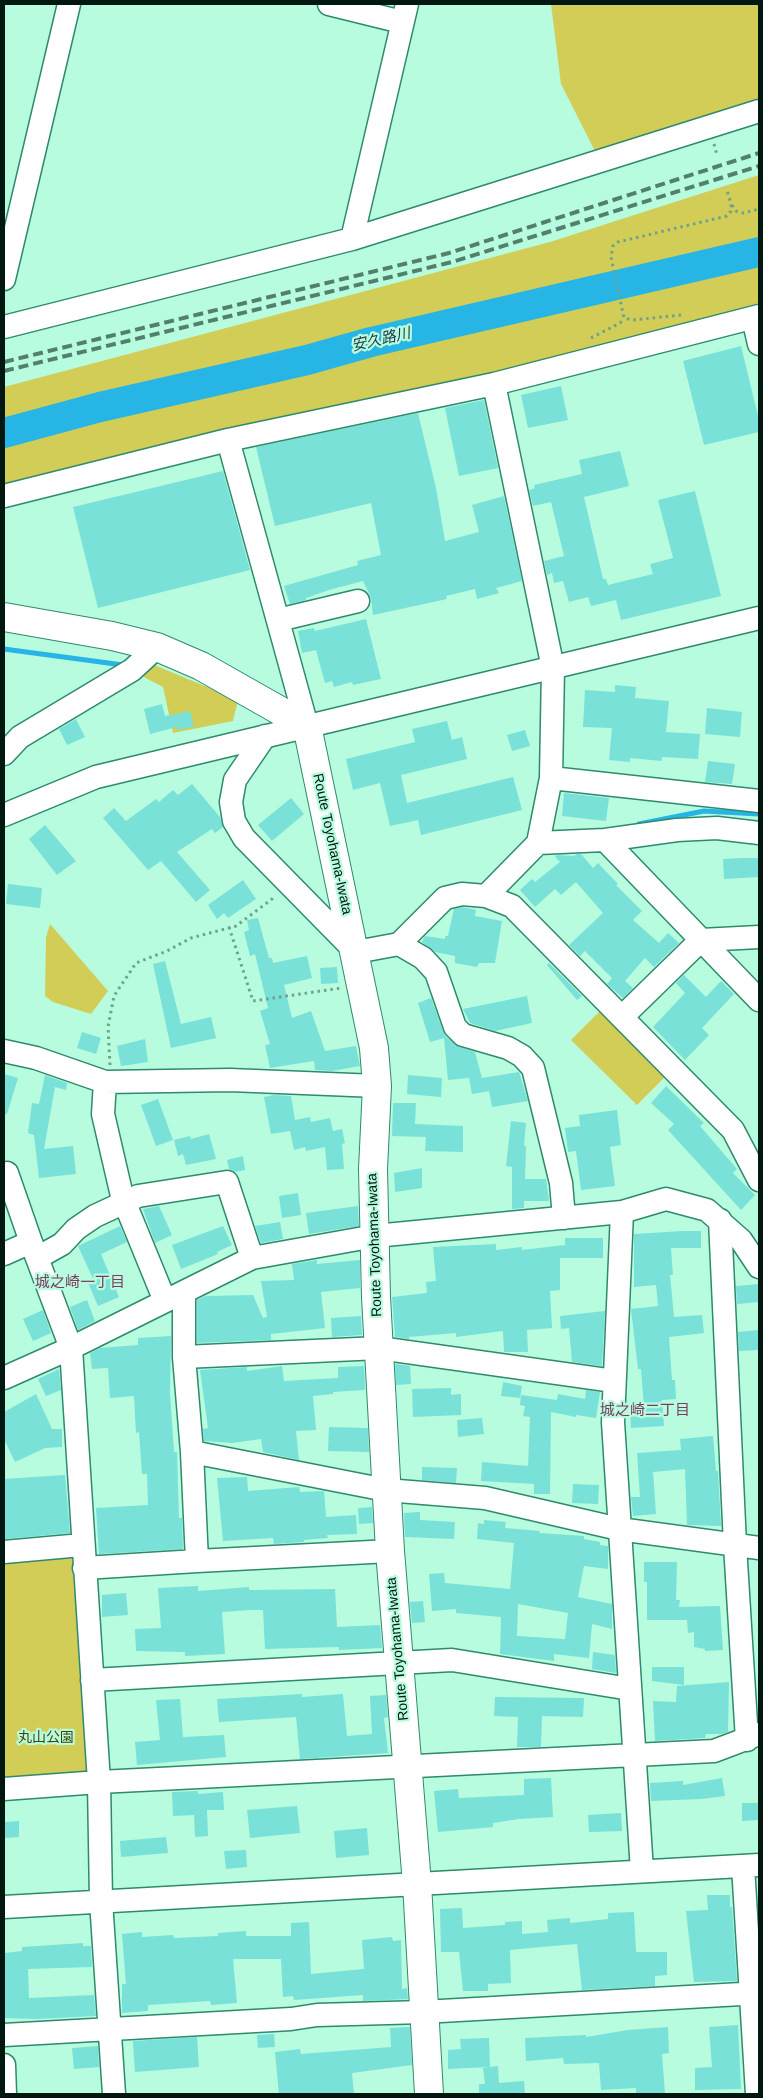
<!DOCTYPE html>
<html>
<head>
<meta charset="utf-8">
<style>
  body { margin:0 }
  #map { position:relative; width:763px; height:2098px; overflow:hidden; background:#b7fcdf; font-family:Arial,sans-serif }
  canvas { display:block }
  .frame { position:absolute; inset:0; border:5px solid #00180f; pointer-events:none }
</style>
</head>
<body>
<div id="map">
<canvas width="763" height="2098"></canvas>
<div class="frame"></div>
</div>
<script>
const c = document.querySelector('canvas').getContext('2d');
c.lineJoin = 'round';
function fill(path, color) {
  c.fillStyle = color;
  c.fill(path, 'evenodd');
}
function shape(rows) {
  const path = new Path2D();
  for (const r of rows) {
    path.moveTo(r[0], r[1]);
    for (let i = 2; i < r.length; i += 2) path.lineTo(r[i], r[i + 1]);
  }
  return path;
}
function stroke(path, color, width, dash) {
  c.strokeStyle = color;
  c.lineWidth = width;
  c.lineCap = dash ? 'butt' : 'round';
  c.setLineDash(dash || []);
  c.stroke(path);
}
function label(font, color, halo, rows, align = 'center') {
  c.font = font + ' Arial,"Noto Sans JP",sans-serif';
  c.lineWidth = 4.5;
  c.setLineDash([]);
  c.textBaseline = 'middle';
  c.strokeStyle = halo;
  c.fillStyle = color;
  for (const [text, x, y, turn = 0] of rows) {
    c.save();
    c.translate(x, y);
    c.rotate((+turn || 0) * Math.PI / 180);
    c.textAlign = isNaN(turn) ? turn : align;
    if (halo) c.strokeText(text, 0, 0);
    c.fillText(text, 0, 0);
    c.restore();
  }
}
fill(shape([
  [551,4,759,4,759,111,600,161,561,84],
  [759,175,759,316,4,493,4,387,550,242],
  [152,664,238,700,233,721,173,733,163,687,136,673],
  [50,924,108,991,91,1014,53,1002,45,996,46,937],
  [600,1011,666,1076,637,1105,571,1040],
  [69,1556,75,1563,91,1771,85,1778,4,1784,4,1561]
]), '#d1cd57');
stroke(shape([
  [4,649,123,665],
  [639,824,704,811,759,814]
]), '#27b5e5', 5);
stroke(shape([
  [4,433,100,407,307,360,371,342,759,252]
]), '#27b5e5', 30);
fill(shape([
  [741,346,759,420,759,432,704,445,683,361],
  [561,386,568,420,528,428,521,395],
  [484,400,498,468,459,476,445,408],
  [418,413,436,488,445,541,479,532,472,505,504,496,522,581,496,588,499,593,477,599,475,589,446,596,447,599,373,615,371,598,363,581,329,590,306,598,306,600,290,604,284,586,358,565,357,561,381,555,371,503,275,526,256,447],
  [620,451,629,486,584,497,603,579,606,579,608,585,653,574,650,564,673,558,658,500,695,491,721,596,621,620,616,600,591,606,588,597,569,602,563,581,554,583,552,573,547,575,544,561,564,556,551,502,533,506,529,490,535,488,534,485,582,474,579,460],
  [223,471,250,570,98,608,73,507],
  [366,619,381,679,353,685,352,682,334,687,332,681,325,683,316,650,302,653,298,631,314,628,315,631],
  [615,685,636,687,635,698,669,701,666,732,700,734,698,759,662,757,662,761,630,758,630,762,609,760,612,728,583,727,585,690,615,692],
  [162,704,165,716,190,711,194,727,177,730,177,727,150,734,144,709],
  [707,708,742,712,740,737,705,734],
  [76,719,85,737,67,745,59,729],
  [447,721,452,740,462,737,467,759,401,775,407,803,513,777,522,810,421,835,418,820,390,826,380,783,353,790,346,759,415,742,412,729],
  [525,730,530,746,512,751,507,735],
  [708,761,735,764,732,784,705,782],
  [192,784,220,817,223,827,215,833,212,829,177,852,210,890,196,902,161,861,148,870,103,818,114,808,126,821,156,799,159,802,173,790,178,795],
  [564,793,609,798,606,821,562,816],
  [291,798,304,814,272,841,258,825],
  [45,825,76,861,57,875,29,839],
  [577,854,581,854,593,868,598,863,618,884,616,885,642,911,633,920,659,943,668,933,679,943,654,967,645,958,625,981,633,988,623,998,607,984,612,978,585,951,580,956,569,945,603,913,576,882,561,895,555,889,535,907,520,890,532,879,535,882,560,862,555,857,557,855,574,856],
  [742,858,759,858,759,877,724,879,723,859],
  [243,880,256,899,228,918,224,913,217,919,208,905],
  [8,884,42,888,40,908,6,904],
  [463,907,476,910,475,916,502,921,495,963,479,963,477,967,455,963,455,956,435,952,422,942,425,936,445,939,445,936,448,936,454,909],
  [258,918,269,958,272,958,273,963,307,956,312,978,284,985,292,1018,311,1011,325,1051,356,1046,360,1066,332,1071,315,1070,314,1061,270,1068,265,1045,270,1044,260,1011,268,1008,255,954,250,956,244,932,249,930,247,920],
  [165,961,181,1024,211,1017,216,1038,171,1048,153,964],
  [549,963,582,996,577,1000,547,965],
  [337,967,338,983,321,984,320,968],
  [684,975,706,997,721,981,734,994,702,1028,709,1035,685,1060,653,1027,685,993,676,983],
  [527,996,532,1023,495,1031,470,1023,463,1009],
  [431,998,445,1036,459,1047,475,1052,482,1078,519,1072,528,1101,492,1107,489,1091,472,1094,469,1078,448,1080,444,1038,430,1042,418,1003],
  [82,1032,101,1038,96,1054,77,1048],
  [145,1039,148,1062,121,1066,117,1046],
  [4,1074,18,1078,7,1114,4,1114],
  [45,1075,67,1083,66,1090,55,1087,44,1149,73,1146,76,1174,39,1178,34,1135,28,1133,32,1103,39,1104],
  [408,1075,442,1078,441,1097,407,1094],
  [666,1086,704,1123,700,1126,737,1169,733,1173,755,1195,741,1210,668,1130,674,1124,651,1103],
  [274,1095,291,1096,295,1120,310,1117,311,1122,330,1118,333,1131,342,1129,345,1143,342,1144,344,1169,327,1170,325,1147,306,1151,305,1147,294,1150,290,1131,271,1134,264,1097],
  [158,1099,173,1140,156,1146,141,1105],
  [393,1103,416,1103,415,1124,463,1126,463,1152,425,1151,426,1137,392,1136],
  [617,1110,621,1145,610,1147,615,1186,581,1190,576,1151,568,1152,565,1128,580,1126,579,1115],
  [511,1121,526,1123,524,1146,526,1146,525,1179,546,1179,549,1201,524,1201,524,1208,512,1209,512,1167,506,1166],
  [209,1134,216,1159,186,1165,183,1154,178,1156,174,1140,190,1136,191,1139],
  [243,1156,245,1170,235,1172,229,1169,227,1160],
  [422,1168,422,1188,395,1192,394,1173],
  [298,1193,301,1215,282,1218,279,1196],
  [159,1206,172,1235,155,1243,143,1209],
  [358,1206,359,1226,309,1234,306,1213],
  [280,1222,283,1239,261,1243,255,1226],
  [120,1226,127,1242,101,1254,119,1297,98,1306,88,1283,94,1281,78,1246],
  [223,1226,232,1245,217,1252,218,1254,181,1269,172,1245],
  [683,1231,701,1231,701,1248,671,1248,673,1275,670,1275,674,1317,702,1315,704,1333,669,1337,672,1380,675,1380,676,1399,662,1400,664,1426,631,1428,630,1409,644,1408,641,1369,638,1369,631,1309,658,1306,656,1285,634,1287,634,1234],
  [565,1238,603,1238,603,1258,560,1258,560,1290,550,1291,552,1328,527,1330,528,1352,504,1352,503,1331,456,1337,456,1333,409,1337,409,1339,395,1337,392,1297,427,1293,426,1282,436,1281,433,1247,496,1244,496,1250,522,1247,522,1250,565,1245],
  [317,1260,317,1264,360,1260,360,1288,321,1292,325,1328,271,1334,271,1340,197,1343,197,1300,206,1296,253,1295,263,1318,267,1317,261,1281,294,1280,292,1264],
  [759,1284,759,1302,737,1304,736,1286],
  [87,1300,95,1321,78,1330,70,1307],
  [43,1310,51,1333,33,1341,23,1319],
  [605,1311,602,1366,572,1362,569,1328,561,1329,560,1316],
  [361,1316,362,1335,332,1337,331,1318],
  [759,1330,759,1350,739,1351,738,1332],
  [171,1336,170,1393,174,1452,177,1452,179,1518,182,1518,183,1549,99,1554,96,1508,148,1505,147,1474,142,1474,139,1432,136,1433,134,1396,110,1398,108,1368,92,1369,90,1353,100,1348,138,1345,138,1338],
  [395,1364,410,1366,411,1384,396,1385],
  [282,1366,284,1381,338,1378,338,1367,364,1366,365,1390,333,1392,333,1394,313,1396,316,1430,296,1431,299,1460,263,1452,261,1439,232,1443,204,1441,203,1429,208,1428,200,1370,247,1367,247,1371],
  [59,1369,61,1390,46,1396,38,1379],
  [503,1382,522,1386,520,1398,501,1396],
  [451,1388,451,1395,461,1394,461,1415,413,1417,412,1389],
  [586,1390,600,1392,596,1418,576,1415,576,1417,551,1412,550,1494,534,1494,534,1484,481,1481,482,1462,528,1466,530,1417,523,1416,525,1406,520,1405,521,1395,557,1400,558,1394,585,1399],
  [36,1394,52,1429,62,1429,62,1447,45,1448,15,1462,4,1439,4,1412],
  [482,1418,484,1434,458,1437,457,1420],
  [329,1427,368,1428,369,1452,328,1451],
  [713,1436,716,1471,718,1471,721,1526,687,1525,685,1469,653,1472,656,1514,633,1516,631,1497,640,1497,637,1453,681,1450,680,1439],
  [422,1467,457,1468,456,1483,422,1480],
  [65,1475,70,1533,4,1539,4,1479],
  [247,1477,248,1491,299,1487,300,1492,324,1491,326,1517,356,1515,357,1534,327,1535,328,1538,304,1540,304,1542,274,1544,273,1538,223,1541,217,1478],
  [573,1484,599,1485,598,1504,572,1503],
  [372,1507,373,1523,359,1524,358,1508],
  [420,1512,420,1520,455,1522,454,1539,405,1537,404,1513],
  [484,1520,506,1522,505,1528,540,1531,539,1533,584,1536,584,1539,600,1542,600,1545,608,1546,608,1569,584,1566,578,1597,612,1604,612,1629,592,1624,589,1658,554,1654,554,1661,500,1654,501,1617,456,1613,456,1609,432,1611,429,1574,444,1573,445,1583,510,1589,514,1543,477,1539,478,1523,484,1524],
  [518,1604,568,1613,565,1639,517,1636],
  [644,1562,677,1562,676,1600,680,1600,679,1607,720,1606,723,1650,705,1651,705,1649,694,1647,694,1632,688,1633,687,1620,647,1620,647,1582,644,1582],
  [198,1586,198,1591,249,1587,249,1590,335,1589,337,1627,380,1625,382,1648,339,1650,339,1647,265,1649,263,1610,250,1610,222,1612,225,1654,185,1656,185,1652,136,1651,135,1629,161,1628,158,1588],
  [126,1593,128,1615,102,1617,102,1595],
  [423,1601,425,1622,412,1623,410,1602],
  [593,1652,615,1655,616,1673,592,1669],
  [652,1667,684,1667,684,1685,652,1681],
  [729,1682,728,1732,721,1734,706,1734,705,1738,655,1741,653,1701,676,1702,677,1686],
  [302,1694,302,1697,343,1694,347,1736,372,1734,370,1696,386,1695,388,1717,384,1718,388,1753,300,1759,296,1717,219,1722,217,1699],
  [495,1697,584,1698,583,1717,542,1716,541,1747,517,1747,518,1717,494,1716],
  [180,1699,183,1737,224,1735,226,1757,137,1765,135,1742,160,1740,156,1700],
  [551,1778,553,1817,519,1819,493,1823,493,1827,438,1832,434,1791,458,1789,459,1798,524,1795,524,1779],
  [722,1778,725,1796,702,1799,651,1801,650,1783,683,1781,683,1785],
  [198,1791,198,1794,223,1792,224,1810,207,1810,208,1836,195,1837,194,1815,173,1816,172,1792],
  [742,1803,759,1803,759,1820,742,1821],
  [297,1806,300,1833,250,1838,247,1810],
  [621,1813,622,1831,589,1832,588,1815],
  [19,1821,19,1837,4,1838,4,1822],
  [367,1828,369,1855,336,1858,334,1831],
  [166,1837,168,1853,121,1857,120,1841],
  [246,1850,247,1867,226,1869,224,1851],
  [707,1895,730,1895,730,1907,732,1907,737,1981,694,1982,686,1911,708,1910],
  [462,1908,463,1928,505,1925,505,1922,522,1921,522,1934,548,1932,547,1920,570,1918,570,1923,608,1919,608,1913,634,1912,636,1952,667,1952,667,1975,655,1976,655,1986,582,1990,577,1944,541,1947,510,1950,511,1983,488,1984,488,1991,463,1991,459,1952,441,1952,440,1909],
  [309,1922,311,1974,364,1969,362,1940,392,1937,393,1941,401,1940,402,1989,407,1988,408,1999,363,2001,363,1995,294,2000,293,1996,283,1997,281,1959,233,1959,237,2003,211,2005,210,2001,148,2005,148,2011,122,2013,122,1984,126,1984,122,1934,142,1932,142,1937,173,1935,174,1938,218,1936,218,1933,246,1931,246,1936,291,1936,291,1923],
  [83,1943,83,1946,91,1946,92,1967,28,1969,29,1998,94,1995,96,2016,37,2019,4,2018,4,1953,22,1951,22,1947],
  [738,2025,741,2089,695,2090,695,2068,712,2067,709,2027],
  [410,2027,412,2065,352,2073,354,2094,279,2094,275,2052,300,2049,301,2054,391,2047,390,2028],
  [668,2027,669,2053,662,2054,665,2094,636,2094,636,2088,601,2090,599,2063,564,2064,563,2058,526,2061,525,2038,586,2035,586,2037,628,2030],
  [274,2034,275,2047,258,2048,257,2035],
  [197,2037,199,2067,135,2072,133,2041],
  [489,2038,490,2067,448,2069,448,2050,461,2049,460,2039],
  [98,2046,99,2067,74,2069,72,2048],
  [498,2066,499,2083,524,2081,525,2094,479,2094,479,2084,485,2084,483,2068]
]), '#79e1d7');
const minor = shape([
  [329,4,402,22],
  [352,239,407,4],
  [4,279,69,4],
  [753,318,759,344],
  [4,327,352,239,759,111],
  [228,440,307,726],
  [4,496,228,440,494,384,759,316],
  [278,620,358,601],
  [265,736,235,780,231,802,234,821,244,838,356,952,399,944,445,898,462,894,486,896,512,906,733,1130,759,1180],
  [4,754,20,737,132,670,157,647],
  [551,778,759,801],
  [4,815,96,777,759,618],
  [605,840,759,1000],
  [538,843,605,840,677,830,717,828,759,833],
  [486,896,538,843,551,778,553,668,494,384],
  [399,944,423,958,436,972,455,1027,463,1035,508,1048,522,1056,533,1068,561,1183,564,1218],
  [622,1017,701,940,759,937],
  [4,1051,36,1058,105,1082],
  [4,1174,7,1173,31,1242,71,1348,99,1782,101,1901,114,2094],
  [622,1212,613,1422,642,1871],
  [720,1220,735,1545,747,1740],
  [4,1254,31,1242],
  [37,1258,62,1244,76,1229,95,1216,138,1196,227,1182,252,1258],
  [184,1292,184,1357,192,1452,197,1561,390,1551],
  [165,1301,122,1196,103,1114,105,1082,230,1080,377,1086],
  [184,1357,379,1348,614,1381],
  [4,1378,71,1348,252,1258,375,1236,622,1212,666,1199,707,1210,741,1240,759,1267],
  [192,1452,386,1490,485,1498,619,1529,759,1548],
  [4,1552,82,1545],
  [84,1568,197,1561],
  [92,1680,452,1660,630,1689],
  [4,1789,99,1782,714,1751,759,1734],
  [743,1866,757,2094],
  [4,1907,759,1865],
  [4,2035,291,2019,317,2015,423,2012,759,1993],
  [4,2065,5,2094]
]);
const major = shape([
  [4,617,112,636,157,647,201,666,307,726,374,1048,377,1086,373,1169,376,1297,390,1551,417,1884,429,2094]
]);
stroke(minor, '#2e8a6c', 25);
stroke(major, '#2e8a6c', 30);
stroke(shape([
  [714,144,717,155],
  [732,205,736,211,743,213,759,209],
  [681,315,633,320,624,318,611,257,613,246,618,242,727,216,731,211,731,204,727,190],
  [591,338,620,323,624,318],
  [229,927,253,1001,341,988],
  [110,1065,108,1027,114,996,136,963,167,951,191,938,236,926,276,896]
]), '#6fa28d', 3, [2.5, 4]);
stroke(minor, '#fff', 22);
stroke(major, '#fff', 28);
stroke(shape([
  [4,362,449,253,759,153],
  [4,371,452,262,759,166]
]), '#537f6d', 4, [10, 5]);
label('14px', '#00180f', '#b7fcdf', [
  ["Route Toyohama-Iwata",332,844,78],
  ["Route Toyohama-Iwata",375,1245,-92],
  ["Route Toyohama-Iwata",398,1649,-95]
]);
label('14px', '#454304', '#b7fcdf', [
  ["丸山公園",46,1738]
]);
label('italic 15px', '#203b47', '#b7fcdf', [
  ["安久路川",381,340,-13]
]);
label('15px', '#7c3c60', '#b7fcdf', [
  ["城之崎一丁目",80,1283],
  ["城之崎二丁目",645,1411]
]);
</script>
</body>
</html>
